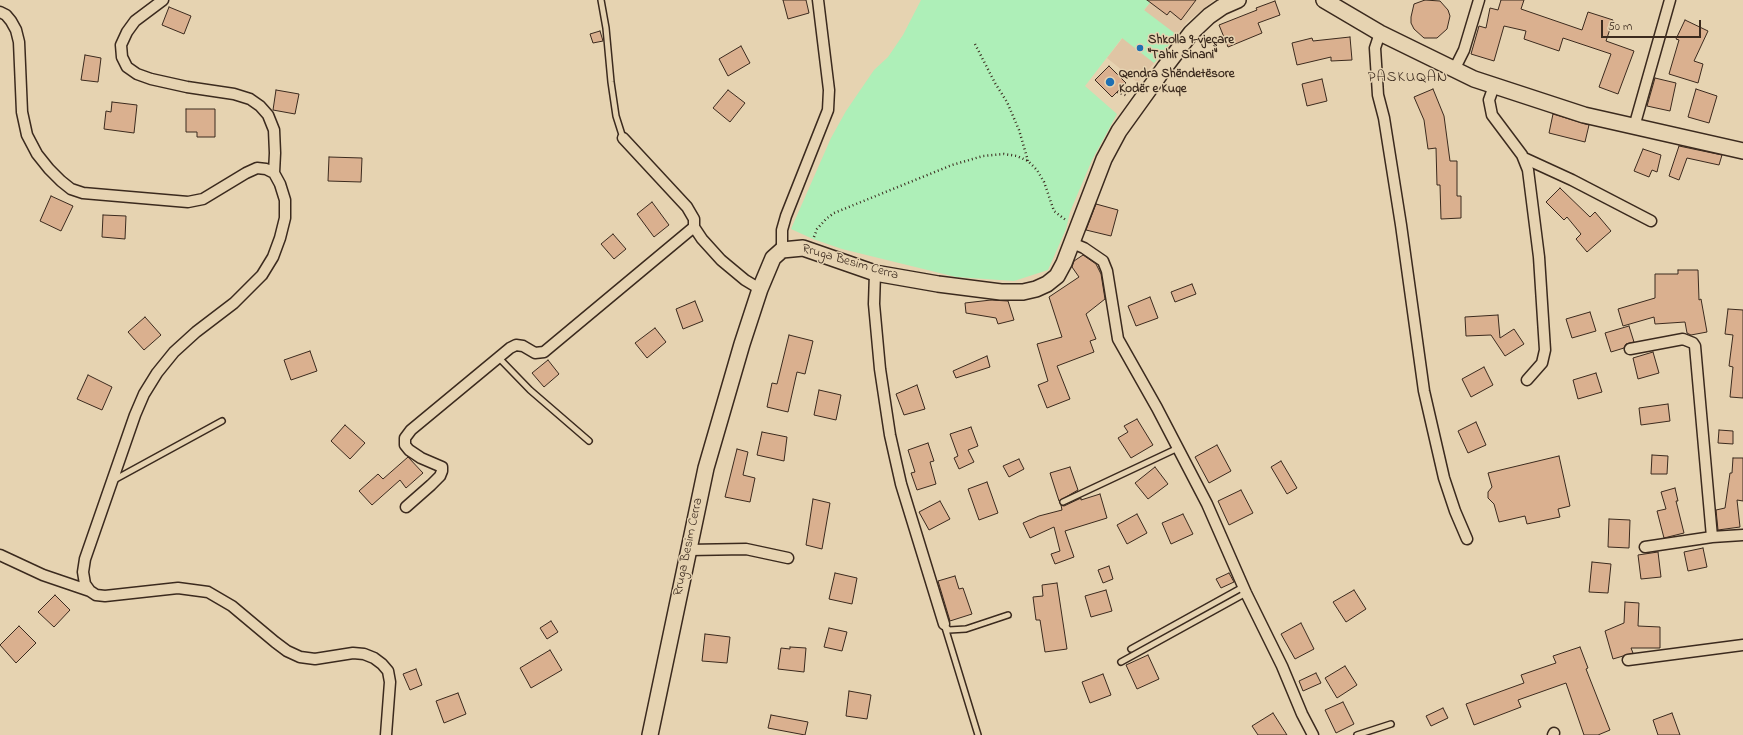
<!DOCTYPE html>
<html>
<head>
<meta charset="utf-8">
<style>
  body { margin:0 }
  #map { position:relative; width:1743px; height:735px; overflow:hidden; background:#e6d3b1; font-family:"Indie Flower",sans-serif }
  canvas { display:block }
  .scale { position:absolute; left:1601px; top:20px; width:100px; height:18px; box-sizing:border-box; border:2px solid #3b2a1e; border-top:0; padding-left:5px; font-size:12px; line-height:14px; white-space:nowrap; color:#3b2a1e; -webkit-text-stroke:3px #e6d3b1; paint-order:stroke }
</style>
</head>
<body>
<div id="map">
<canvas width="1743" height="735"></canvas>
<div class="scale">50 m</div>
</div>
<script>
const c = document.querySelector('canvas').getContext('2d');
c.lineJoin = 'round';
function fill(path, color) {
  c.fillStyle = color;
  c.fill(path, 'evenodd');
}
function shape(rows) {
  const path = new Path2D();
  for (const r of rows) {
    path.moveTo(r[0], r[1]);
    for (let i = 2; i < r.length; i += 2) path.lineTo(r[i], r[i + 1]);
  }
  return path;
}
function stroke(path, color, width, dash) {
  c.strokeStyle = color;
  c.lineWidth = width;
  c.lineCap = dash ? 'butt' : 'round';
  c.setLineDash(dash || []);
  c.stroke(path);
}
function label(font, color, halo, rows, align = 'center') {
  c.font = font + ' "Indie Flower",sans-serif';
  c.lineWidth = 3;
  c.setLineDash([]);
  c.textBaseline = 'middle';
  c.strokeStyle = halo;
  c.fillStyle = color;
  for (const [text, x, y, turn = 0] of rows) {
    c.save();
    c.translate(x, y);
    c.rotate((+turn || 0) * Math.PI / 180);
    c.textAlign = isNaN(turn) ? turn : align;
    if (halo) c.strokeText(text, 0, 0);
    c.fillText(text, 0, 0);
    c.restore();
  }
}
fill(shape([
  [1152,0,1214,0,1187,22,1138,83,1107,58]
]), '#dfc5a4');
fill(shape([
  [921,0,1152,0,1144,10,1177,35,1154,63,1122,38,1085,86,1117,114,1092,160,1070,212,1066,229,1048,270,1014,281,956,277,842,249,813,239,791,229,831,138,846,111,874,70,888,57,903,35]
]), '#aeefb8');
const building = shape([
  [783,0,806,0,809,13,788,19,783,0],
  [1147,0,1196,0,1181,20,1170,11,1167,15,1147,0],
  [1425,0,1440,1,1448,10,1450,16,1447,29,1437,38,1424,38,1414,29,1411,23,1411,17,1414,4,1425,0],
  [1501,0,1524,0,1521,9,1582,30,1588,12,1613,20,1606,41,1634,51,1618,94,1599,87,1611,54,1563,38,1559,51,1524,39,1526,31,1504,26,1494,61,1471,54,1479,26,1486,28,1490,8,1498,10,1501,0],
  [1275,1,1280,15,1258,23,1262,33,1228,47,1219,25,1257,10,1256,8,1275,1],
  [169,7,191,16,184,34,162,25,169,7],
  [1685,20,1708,31,1694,61,1703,64,1698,83,1669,74,1679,40,1676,39,1685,20],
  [600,31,603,41,593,43,590,34,600,31],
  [1350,37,1352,60,1331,61,1331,57,1297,65,1292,43,1312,38,1313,41,1350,37],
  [741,46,750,63,728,76,719,59,741,46],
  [85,55,101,58,98,82,81,80,85,55],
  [1109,66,1126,83,1112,97,1095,80,1109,66],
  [1655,78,1676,83,1670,111,1647,106,1655,78],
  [1322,79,1327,101,1307,106,1302,84,1322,79],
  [1433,89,1444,116,1450,161,1457,161,1457,196,1461,196,1461,218,1441,219,1440,185,1437,185,1436,148,1428,149,1424,120,1414,97,1433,89],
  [1696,89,1717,96,1709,123,1688,117,1696,89],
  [276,90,299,94,295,114,273,110,276,90],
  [728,90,745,103,730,122,713,108,728,90],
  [112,102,137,105,134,133,104,129,106,111,111,112,112,102],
  [186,109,215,109,215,137,197,137,197,132,186,132,186,109],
  [1553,114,1589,125,1585,142,1549,133,1553,114],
  [1679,146,1722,155,1719,165,1687,158,1679,180,1669,176,1679,146],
  [1643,149,1661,155,1657,172,1652,170,1649,177,1634,171,1643,149],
  [329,157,362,158,361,182,328,181,329,157],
  [1560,188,1590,217,1595,212,1611,231,1587,252,1576,239,1581,234,1567,217,1564,220,1546,202,1560,188],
  [51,196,73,206,61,231,40,221,51,196],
  [652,202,669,225,654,237,637,214,652,202],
  [1096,204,1118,210,1111,236,1086,230,1096,204],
  [103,215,126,216,125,239,102,237,103,215],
  [613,234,626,249,614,259,601,244,613,234],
  [1083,255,1096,264,1101,274,1105,299,1086,314,1096,339,1090,341,1094,352,1057,366,1070,399,1047,408,1038,385,1048,381,1037,344,1062,337,1049,297,1079,277,1072,267,1074,261,1083,255],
  [1678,270,1698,270,1699,300,1701,299,1707,332,1691,335,1687,333,1685,322,1655,324,1654,317,1623,326,1618,309,1655,298,1655,274,1678,274,1678,270],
  [1192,284,1196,294,1175,302,1171,292,1192,284],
  [1150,297,1158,318,1136,326,1128,306,1150,297],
  [991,300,1008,301,1014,320,998,324,996,318,966,313,965,303,991,300],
  [695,301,703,321,683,329,676,309,695,301],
  [1728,309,1743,310,1743,398,1730,397,1733,367,1729,366,1733,335,1725,334,1728,309],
  [1590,312,1596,331,1572,338,1566,319,1590,312],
  [1498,315,1500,338,1514,329,1524,344,1505,356,1491,335,1466,336,1465,317,1498,315],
  [145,317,161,335,144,350,128,332,145,317],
  [1629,326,1634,342,1626,344,1624,348,1611,352,1605,333,1629,326],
  [655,328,666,342,647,358,635,343,655,328],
  [789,335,813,341,805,374,797,372,788,412,767,407,772,383,777,384,789,335],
  [310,351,317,371,291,380,284,360,310,351],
  [1653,352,1659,373,1638,379,1633,358,1653,352],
  [987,356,990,367,956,378,953,371,987,356],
  [548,360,559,374,544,387,532,373,548,360],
  [1484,367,1493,385,1471,397,1462,379,1484,367],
  [1596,373,1602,392,1578,399,1573,380,1596,373],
  [88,375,112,387,102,410,77,399,88,375],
  [917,385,925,409,904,415,896,394,917,385],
  [819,390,841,395,836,420,814,415,819,390],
  [1668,404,1670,421,1641,425,1639,408,1668,404],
  [1137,419,1153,445,1131,458,1118,438,1128,432,1124,426,1137,419],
  [1476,422,1486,445,1468,453,1458,431,1476,422],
  [345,425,365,443,350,459,331,441,345,425],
  [971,427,978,446,968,450,974,462,959,469,954,458,958,456,950,434,971,427],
  [1719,430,1733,431,1733,444,1718,443,1719,430],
  [762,432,787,437,784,461,757,455,762,432],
  [928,443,934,461,930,462,936,484,917,490,911,473,915,472,908,450,928,443],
  [1217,445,1231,471,1209,483,1195,457,1217,445],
  [737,449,748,452,743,475,755,478,750,502,725,497,737,449],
  [1652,455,1668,456,1667,474,1651,474,1652,455],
  [1559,456,1570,506,1558,509,1560,517,1527,524,1525,516,1499,522,1494,504,1488,498,1488,492,1492,487,1488,473,1559,456],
  [408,457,423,473,406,488,400,480,372,505,359,491,378,474,383,479,408,457],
  [1733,458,1743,458,1743,501,1737,500,1740,527,1718,530,1716,510,1725,508,1730,473,1732,473,1733,458],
  [1019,459,1024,469,1009,477,1003,466,1019,459],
  [1281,461,1297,488,1287,494,1271,467,1281,461],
  [1070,467,1078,490,1059,501,1050,473,1070,467],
  [1155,467,1168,484,1148,499,1135,483,1155,467],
  [987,482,998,513,979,520,968,489,987,482],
  [1675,488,1678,501,1676,501,1684,533,1664,538,1657,511,1666,509,1661,492,1675,488],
  [1241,490,1253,513,1229,525,1218,501,1241,490],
  [1100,494,1107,518,1065,531,1074,557,1055,564,1051,554,1060,551,1054,527,1030,538,1023,523,1039,516,1062,510,1061,505,1064,506,1081,498,1081,500,1100,494],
  [813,499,830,503,822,549,806,545,813,499],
  [940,501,950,519,929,530,919,512,940,501],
  [1137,514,1147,533,1127,544,1117,525,1137,514],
  [1183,514,1193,534,1171,544,1162,523,1183,514],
  [1609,519,1630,520,1629,548,1608,547,1609,519],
  [1703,548,1707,567,1688,571,1684,552,1703,548],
  [1658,552,1661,577,1641,579,1638,555,1658,552],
  [1592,562,1611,564,1608,593,1589,592,1592,562],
  [1109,566,1113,579,1103,583,1098,570,1109,566],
  [835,573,857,578,852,604,829,599,835,573],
  [1229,573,1234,582,1221,588,1216,579,1229,573],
  [955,576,959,589,963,588,972,614,950,621,938,581,955,576],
  [1057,583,1067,649,1045,652,1040,620,1036,620,1033,597,1043,596,1042,585,1057,583],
  [1106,590,1112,611,1091,617,1085,596,1106,590],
  [1354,590,1366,609,1346,622,1333,602,1354,590],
  [55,595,70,610,54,627,38,612,55,595],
  [1625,602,1639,603,1638,626,1660,627,1660,648,1631,648,1633,653,1613,659,1605,631,1624,623,1625,602],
  [551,621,558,632,547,639,540,628,551,621],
  [1301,623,1314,649,1295,659,1281,634,1301,623],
  [19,626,36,643,16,663,0,645,19,626],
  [829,628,847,632,842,651,824,647,829,628],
  [705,634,730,637,727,663,702,661,705,634],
  [790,647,806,648,804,672,778,669,781,648,790,649,790,647],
  [1580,647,1588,668,1586,669,1610,730,1598,735,1584,735,1566,683,1518,700,1521,707,1474,725,1466,704,1524,683,1521,675,1556,663,1553,656,1580,647],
  [550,650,562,670,531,688,520,668,550,650],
  [1148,655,1159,679,1137,689,1126,665,1148,655],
  [1345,666,1357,685,1337,698,1325,678,1345,666],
  [416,669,422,685,410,690,403,674,416,669],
  [1316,673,1321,683,1303,691,1299,681,1316,673],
  [1103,674,1111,695,1090,703,1082,682,1103,674],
  [849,691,871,695,867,719,846,716,849,691],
  [458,693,466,714,444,723,436,701,458,693],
  [1343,702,1354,724,1336,733,1325,710,1343,702],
  [1443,708,1448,718,1431,726,1426,716,1443,708],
  [1273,713,1287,735,1258,735,1252,726,1273,713],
  [1672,713,1680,735,1658,735,1653,720,1672,713],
  [771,715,808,722,805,735,768,728,771,715]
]);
fill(building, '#dab08f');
stroke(building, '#3b2a1e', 1);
const lane = shape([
  [601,0,606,28,611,82,616,116,623,138],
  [499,358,530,390,589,441],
  [114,480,222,421],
  [1063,502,1178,448],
  [944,624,978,735],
  [945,626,949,630,966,629,1008,615],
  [1131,649,1243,587],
  [1121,662,1246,593],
  [1357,735,1391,724]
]);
const street = shape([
  [163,0,135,21,127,32,121,45,122,57,127,67,137,74,151,79,187,87,234,94,250,99,260,106,268,115,274,130,275,153,274,173],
  [0,12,6,15,11,21,16,30,19,42,22,112,27,135,37,154,49,169,61,181,71,189,83,193,188,202,203,199,246,173,257,168,266,169,274,173,280,184,285,200,285,218,280,238,273,257,262,275,234,303,196,332,174,352,157,373,144,394,135,415,85,559,83,572,85,584,90,591,96,595,105,596,178,588,208,592,232,606,275,642,287,651,300,657,315,659,353,653,364,654,374,658,382,664,388,671,390,682,386,735],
  [1380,33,1375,48,1378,95,1384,118,1401,225,1424,391,1444,478,1455,511,1467,539],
  [1454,70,1464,50,1479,0],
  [1494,86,1489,100,1492,115,1522,155,1528,170,1539,257,1545,350,1542,363,1527,380],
  [1634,127,1670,0],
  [623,138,687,207,694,219,694,227,702,239,721,260,745,280,760,289],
  [1524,158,1572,180,1651,221],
  [1072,243,1084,248,1103,261,1107,271,1118,339,1157,408,1207,504,1246,593,1282,666,1302,714,1313,735],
  [782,250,782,230,786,216,828,110,829,90,818,0],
  [875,273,874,304,880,369,890,435,901,484,944,624],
  [1630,349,1683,339,1693,343,1695,346,1712,537],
  [406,507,431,485,440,476,442,471,442,467,421,458,409,450,405,445,405,438,411,430,510,348,516,345,523,346,535,353,544,352,694,227],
  [1645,547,1712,537,1743,535],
  [688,550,746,549,788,558],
  [0,555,43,575,90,591],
  [1628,660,1743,645],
  [1553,735,1554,733]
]);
const secondary = shape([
  [1324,0,1380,33,1474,79,1584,115,1743,151],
  [650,735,706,468,742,344,760,289,773,258,782,250,803,248,875,273,938,284,1001,292,1023,292,1036,289,1047,284,1057,276,1064,263,1104,159,1119,131,1165,67,1191,33,1209,16,1222,7,1238,0]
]);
stroke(lane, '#3b2a1e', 8);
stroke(street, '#3b2a1e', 13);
stroke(secondary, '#3b2a1e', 18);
stroke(shape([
  [975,44,995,83,1007,102,1019,130,1028,161],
  [1117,92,1128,96],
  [814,237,817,229,826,219,834,213,952,165,983,156,1004,154,1017,156,1028,161,1037,170,1044,182,1054,211,1067,221]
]), '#3b2a1e', 2.5, [1, 3]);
stroke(lane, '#e6d3b1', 5);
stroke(street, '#e6d3b1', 10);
stroke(secondary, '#e6d3b1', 15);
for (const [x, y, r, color] of [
  [1140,48,4,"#1f6fb2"],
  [1110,82,5,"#1f6fb2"]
]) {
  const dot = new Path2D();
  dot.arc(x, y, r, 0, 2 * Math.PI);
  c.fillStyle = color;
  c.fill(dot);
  stroke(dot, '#e6d3b1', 1.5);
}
label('bold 13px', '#3b2a1e', '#e6d3b1', [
  ["Shkolla 9-vjeçare",1148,41],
  ["\"Tahir Sinani\"",1148,56],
  ["Qendra Shëndetësore",1119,75],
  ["Kodër e Kuqe",1119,90]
], 'left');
label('13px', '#3b2a1e', '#e6d3b1', [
  ["Rruga Besim Cerra",850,263,16],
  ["Rruga Besim Cerra",689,547,-78]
]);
c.letterSpacing = '1px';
label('15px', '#3b2a1e', '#e6d3b1', [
  ["PASKUQAN",1408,79]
]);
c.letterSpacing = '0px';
</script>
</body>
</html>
